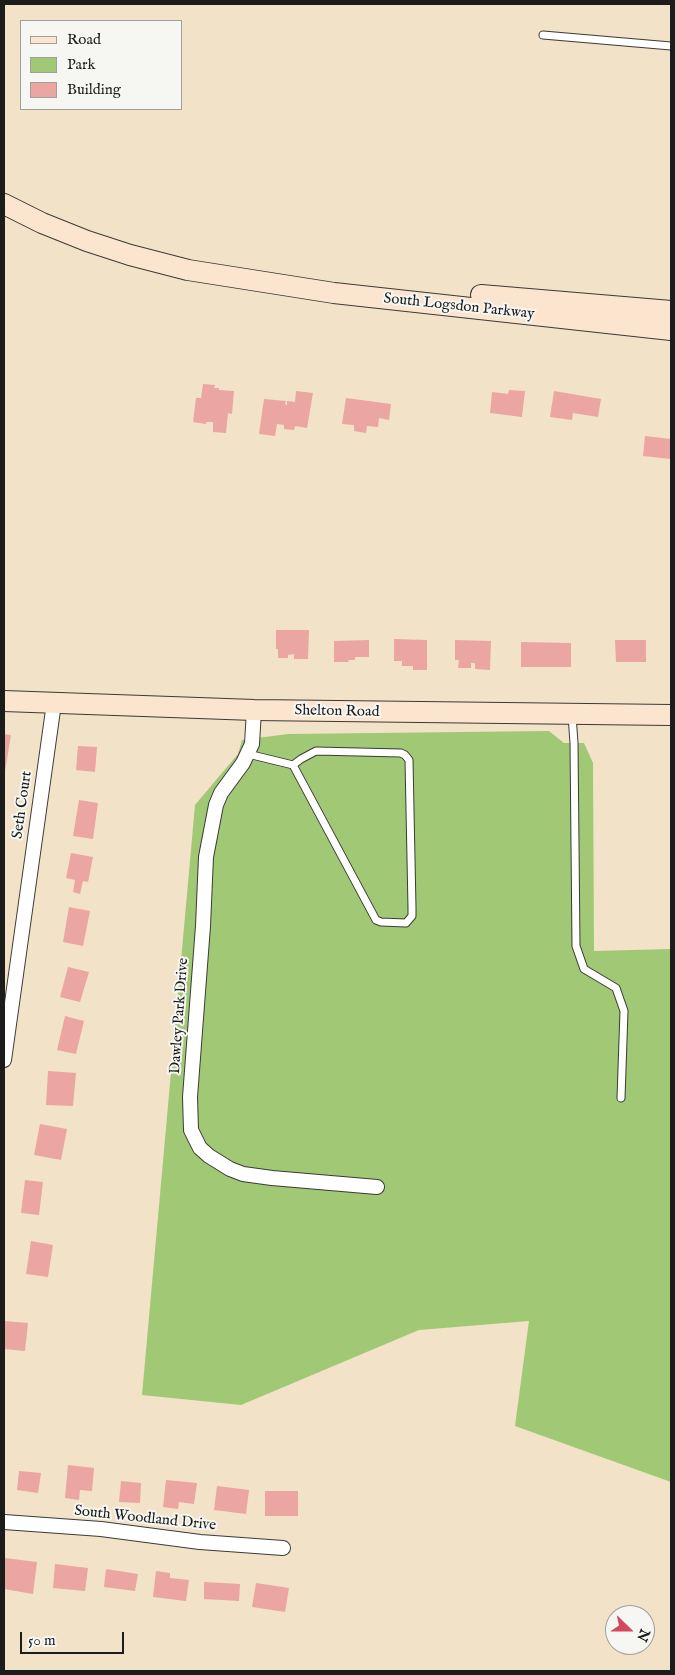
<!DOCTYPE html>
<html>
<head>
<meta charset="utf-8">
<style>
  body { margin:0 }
  #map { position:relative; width:675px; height:1675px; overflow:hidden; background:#f1e2c8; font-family:"IM FELL English",serif }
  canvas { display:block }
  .frame { position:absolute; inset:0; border:5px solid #1c1c1c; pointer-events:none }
  .legend { position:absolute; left:20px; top:20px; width:162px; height:90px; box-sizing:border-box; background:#f6f6f2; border:1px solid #9f9f9c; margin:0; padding:6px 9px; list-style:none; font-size:15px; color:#1c1c1c }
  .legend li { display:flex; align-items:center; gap:10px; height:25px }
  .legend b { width:25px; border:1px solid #9f9f9c }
  .north { position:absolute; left:605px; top:1605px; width:50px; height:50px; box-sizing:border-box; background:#f6f6f2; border:1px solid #9f9f9c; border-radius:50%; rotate:112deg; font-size:14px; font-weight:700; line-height:20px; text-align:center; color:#1c1c1c }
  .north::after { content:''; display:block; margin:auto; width:18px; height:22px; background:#d1495b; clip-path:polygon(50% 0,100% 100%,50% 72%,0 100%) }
  .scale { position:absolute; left:20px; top:1632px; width:104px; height:22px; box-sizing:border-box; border:2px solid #1c1c1c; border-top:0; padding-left:6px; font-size:15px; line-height:18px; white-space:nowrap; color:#1c1c1c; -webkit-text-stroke:4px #f6f6f2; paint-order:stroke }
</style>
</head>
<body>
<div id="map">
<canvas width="675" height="1675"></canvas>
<div class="frame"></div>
<ul class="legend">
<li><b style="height:6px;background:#fce5cf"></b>Road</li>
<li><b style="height:14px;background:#a1c975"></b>Park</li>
<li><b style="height:14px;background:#eba6a2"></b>Building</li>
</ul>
<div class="north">N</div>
<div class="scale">50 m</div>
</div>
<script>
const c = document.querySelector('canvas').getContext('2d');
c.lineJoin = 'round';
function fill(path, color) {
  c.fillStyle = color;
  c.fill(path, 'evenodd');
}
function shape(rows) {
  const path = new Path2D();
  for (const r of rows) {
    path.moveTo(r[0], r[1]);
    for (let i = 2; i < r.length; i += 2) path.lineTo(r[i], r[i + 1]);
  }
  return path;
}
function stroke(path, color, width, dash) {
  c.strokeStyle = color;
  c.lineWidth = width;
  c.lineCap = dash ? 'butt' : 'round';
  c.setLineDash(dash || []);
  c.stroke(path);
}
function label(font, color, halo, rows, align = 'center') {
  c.font = font + ' "IM FELL English",serif';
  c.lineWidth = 4;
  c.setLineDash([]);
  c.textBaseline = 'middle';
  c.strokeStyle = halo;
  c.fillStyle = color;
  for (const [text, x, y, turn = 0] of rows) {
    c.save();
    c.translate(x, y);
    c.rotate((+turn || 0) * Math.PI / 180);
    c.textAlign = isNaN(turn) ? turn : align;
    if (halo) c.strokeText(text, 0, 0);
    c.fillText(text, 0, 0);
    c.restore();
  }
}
fill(shape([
  [549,731,564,743,584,743,593,763,594,951,671,949,671,1482,515,1426,529,1321,419,1330,241,1405,142,1395,195,805,238,754,242,740,288,734]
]), '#a1c975');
fill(shape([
  [203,384,215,385,214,388,219,388,219,390,234,391,232,414,228,413,226,433,213,432,213,422,206,422,206,424,193,422,196,398,201,398],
  [509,390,525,391,522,417,490,413,492,392,508,394],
  [296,391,313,393,307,428,295,426,294,430,284,429,284,425,277,424,275,436,259,434,264,399,286,401,285,404,287,405,287,401,295,402],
  [554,391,601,399,598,417,573,413,572,420,550,417],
  [346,398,391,404,389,420,379,418,378,427,367,426,366,433,354,431,354,425,342,424],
  [645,436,671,439,671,459,643,456],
  [276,630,309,630,308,659,294,659,294,654,288,655,288,658,278,658,278,649,276,649],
  [394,639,427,640,427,670,413,670,413,666,402,666,402,661,394,661],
  [369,640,369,657,355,657,355,660,348,660,349,662,334,662,334,641],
  [455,640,491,641,490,670,475,669,475,663,471,663,471,668,458,668,459,660,455,660],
  [615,640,646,640,646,662,616,662],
  [521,642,571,643,571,667,521,667],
  [4,734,11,735,5,771,4,771],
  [78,746,97,747,95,772,76,770],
  [79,800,98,803,93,839,73,836],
  [71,853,93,857,88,882,83,881,80,894,73,892,75,880,66,878],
  [69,907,90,911,83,946,63,942],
  [68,967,89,972,80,1002,60,997],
  [65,1016,84,1021,76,1054,57,1050],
  [48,1071,76,1073,73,1106,46,1105],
  [40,1124,67,1129,61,1160,34,1155],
  [25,1180,43,1182,39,1215,21,1213],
  [31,1241,53,1245,48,1277,26,1274],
  [4,1321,28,1323,25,1351,4,1349],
  [68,1465,94,1468,92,1491,80,1490,79,1500,65,1498],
  [19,1471,41,1473,38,1493,17,1490],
  [166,1480,197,1483,194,1504,179,1502,178,1509,163,1507],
  [121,1481,141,1483,140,1503,119,1502],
  [217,1486,249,1490,246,1514,214,1510],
  [265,1491,298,1491,298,1516,265,1516],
  [5,1558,37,1562,33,1594,4,1589],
  [55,1564,88,1568,85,1591,53,1588],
  [106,1569,138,1574,135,1591,104,1587],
  [156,1571,170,1573,170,1578,189,1580,186,1601,153,1597],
  [204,1582,240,1584,239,1601,204,1599],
  [256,1583,289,1588,285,1612,252,1607]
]), '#eba6a2');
const lane = shape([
  [543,35,671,46],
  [572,715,574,743,576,946,584,969,616,988,624,1011,621,1098],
  [248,754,293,765,301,759,316,751,401,753,405,755,409,760,412,908,412,916,406,923,381,922,376,920,293,765]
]);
const street = shape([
  [254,710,252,744,243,763,221,793,216,805,206,857,203,926,190,1097,191,1130,200,1148,209,1156,230,1169,243,1174,272,1178,377,1187],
  [4,1060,54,703],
  [4,1522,101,1529,200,1542,283,1548]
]);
const secondary = shape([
  [4,204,42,223,87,241,130,255,188,270,334,293,671,330],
  [481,295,671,311],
  [4,701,254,710,671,715]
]);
stroke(lane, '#3c3a36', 9);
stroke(street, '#3c3a36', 16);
stroke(secondary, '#3c3a36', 22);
stroke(lane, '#fff', 7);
stroke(street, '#fff', 14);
stroke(secondary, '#fce5cf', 20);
label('15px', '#1c1c1c', '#f6f6f2', [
  ["South Logsdon Parkway",459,307,6],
  ["Shelton Road",337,712,1],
  ["Seth Court",23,805,-82],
  ["Dawley Park Drive",180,1016,-86],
  ["South Woodland Drive",145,1519,6]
]);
</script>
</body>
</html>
